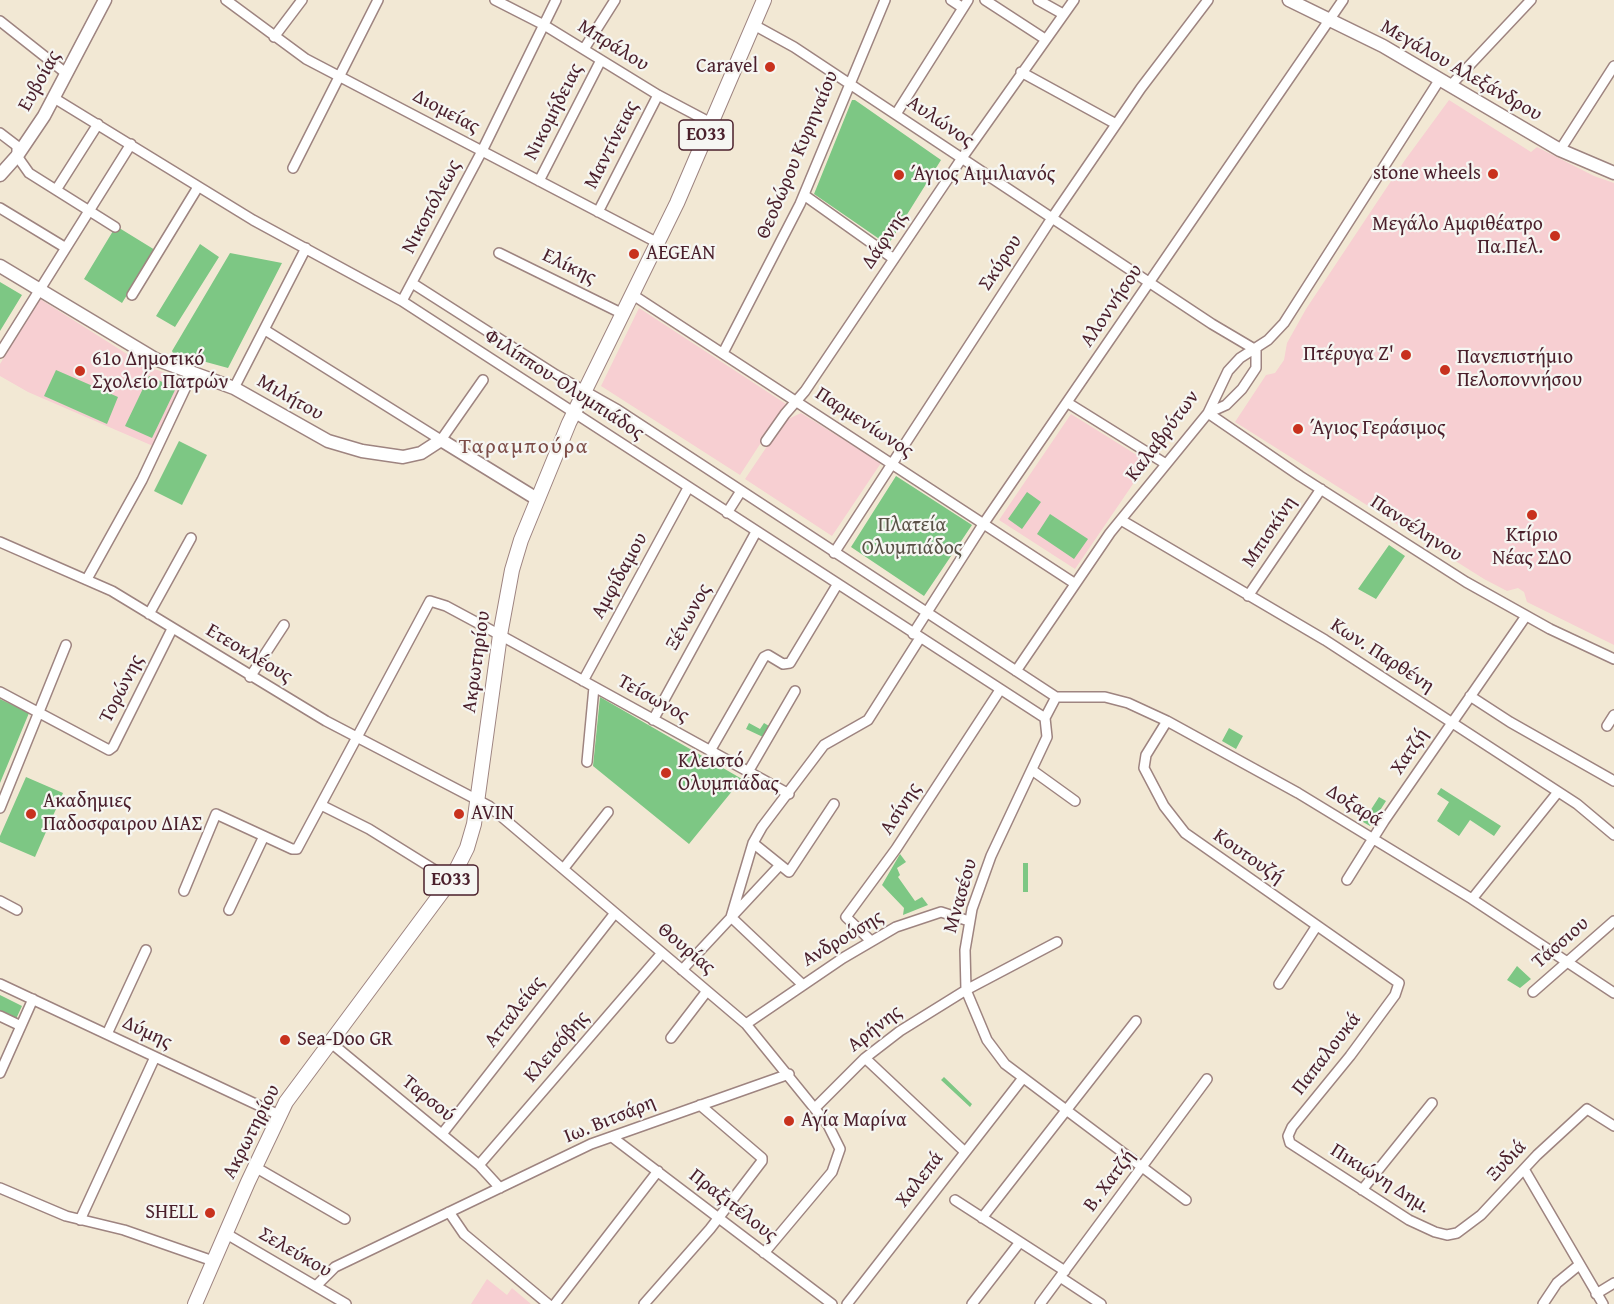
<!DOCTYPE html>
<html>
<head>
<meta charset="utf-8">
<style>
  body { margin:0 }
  canvas { display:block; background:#f2e8d4 }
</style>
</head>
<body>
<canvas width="1614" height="1304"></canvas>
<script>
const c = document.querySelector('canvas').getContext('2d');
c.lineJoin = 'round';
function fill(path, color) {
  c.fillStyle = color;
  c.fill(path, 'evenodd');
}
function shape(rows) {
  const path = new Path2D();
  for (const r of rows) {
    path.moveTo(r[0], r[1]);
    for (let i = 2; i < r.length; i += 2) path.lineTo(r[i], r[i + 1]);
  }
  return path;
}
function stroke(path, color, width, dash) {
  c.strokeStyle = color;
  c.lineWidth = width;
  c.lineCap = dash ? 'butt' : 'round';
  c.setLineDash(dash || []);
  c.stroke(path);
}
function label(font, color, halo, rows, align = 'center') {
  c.font = font + ' "Gentium Book Plus",serif';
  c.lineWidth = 4.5;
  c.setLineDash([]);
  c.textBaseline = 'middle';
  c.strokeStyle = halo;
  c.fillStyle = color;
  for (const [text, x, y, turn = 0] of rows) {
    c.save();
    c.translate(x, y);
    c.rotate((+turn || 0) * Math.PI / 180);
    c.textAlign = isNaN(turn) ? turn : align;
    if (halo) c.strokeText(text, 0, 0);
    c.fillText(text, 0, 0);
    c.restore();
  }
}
fill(shape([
  [1449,100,1531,152,1537,147,1594,176,1614,183,1614,645,1527,602,1524,592,1518,588,1507,591,1484,579,1235,422,1266,375,1275,373,1284,360,1287,343,1306,309,1405,160],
  [40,299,146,366,183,379,153,446,28,392,0,376,0,364],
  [639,308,786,404,740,475,601,386],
  [801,413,881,463,832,536,745,479,784,421],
  [1071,414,1148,462,1075,569,999,520],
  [487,1279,507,1295,512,1288,531,1304,471,1304]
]), '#f7cfd2');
fill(shape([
  [852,100,855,100,941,160,888,245,814,194],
  [116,226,155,250,122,303,84,279],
  [200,244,219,257,175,327,156,316],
  [230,253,282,263,228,368,173,353,172,351],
  [0,282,22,295,0,331],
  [56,370,118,397,107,424,44,396],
  [149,376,176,388,152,438,125,426],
  [179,441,207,455,182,505,154,491],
  [896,476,972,525,924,596,851,547],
  [1027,492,1041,502,1022,529,1008,519],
  [1050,514,1088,539,1074,559,1037,534],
  [1389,545,1405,556,1376,599,1358,589],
  [600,697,742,779,689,844,593,766],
  [0,699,29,713,0,783],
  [749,723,760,729,764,723,769,726,763,737,746,729],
  [1229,728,1243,736,1236,749,1222,741],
  [26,777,63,793,35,857,0,842,0,836],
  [1441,788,1501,826,1494,836,1470,820,1459,836,1437,821,1449,802,1437,794],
  [1379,797,1386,801,1370,826,1363,822],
  [900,854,906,862,897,868,900,875,898,877,915,901,922,897,928,905,903,915,904,908,882,885],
  [1023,863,1028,863,1028,892,1023,892],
  [1517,966,1531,979,1520,988,1507,980],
  [0,995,22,1006,16,1019,0,1012],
  [944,1077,972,1104,970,1107,941,1080]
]), '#7dc784');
const street = shape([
  [226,0,306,59,658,243],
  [495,0,544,25,658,95,711,123],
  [951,0,963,8,968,0],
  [985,0,1045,39],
  [1038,0,1063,14],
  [0,21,67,74],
  [754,25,794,47,1212,324,1256,350],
  [274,37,302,0],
  [584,49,615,0],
  [1021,72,1116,124],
  [1451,85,1531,0],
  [54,98,253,220,402,301,1045,718],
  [896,114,963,8],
  [0,133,17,146,17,156,29,173,115,227],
  [1560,150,1614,66],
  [293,168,378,0],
  [539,181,601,60],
  [56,190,98,124],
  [804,195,894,259],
  [0,208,66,248],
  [598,212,658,95],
  [499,253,623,314],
  [412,283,556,375,618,410,1056,697],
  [132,295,198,187],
  [633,295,1074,583],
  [402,301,482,151,556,0],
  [265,330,441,440,483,380],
  [0,353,131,144],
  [723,353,800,204,885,0],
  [234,388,306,248],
  [1068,403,1166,464],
  [1208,413,1300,476,1466,582,1550,629,1614,659],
  [1208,413,1226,405,1242,389,1256,368,1256,350],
  [766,441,785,414,805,391,962,158,1074,0],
  [727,513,741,491],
  [1121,520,1325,640,1577,804,1614,835],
  [0,542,112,591,326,721,489,806,746,1024,828,1125,840,1149,832,1172,764,1253],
  [834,553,1052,218,1141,88,1208,0],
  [87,579,142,480,192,374],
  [1248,596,1321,489],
  [149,614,191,538],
  [913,634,984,523,1343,0],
  [1016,671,1110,533,1208,413,1228,371,1240,358,1268,340,1284,323,1440,79],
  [250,677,284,625],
  [583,681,688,488],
  [0,692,109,750,113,747,172,629],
  [1470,696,1510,722,1614,781],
  [1056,697,1105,697,1128,703,1167,721,1298,793,1472,899,1614,993],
  [1056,697,1045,718,1047,737,991,856,972,909,965,950,966,990,987,1040,1005,1064,1186,1200],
  [653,720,756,532],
  [1167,721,1146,755,1144,768,1164,806,1185,833,1399,983,1395,995,1350,1056,1292,1127,1288,1136,1290,1143,1409,1220,1435,1232,1447,1235,1457,1233,1481,1215,1537,1155,1587,1109,1614,1126],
  [1607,726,1614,715],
  [710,751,764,657,768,655,783,664,790,663,837,585],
  [587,762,594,687],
  [1032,770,1075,801],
  [748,772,795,691],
  [321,805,369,829,451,880],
  [0,808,66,645],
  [753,843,789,872,834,804],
  [564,868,608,812],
  [1347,880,1384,821,1526,616],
  [184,891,216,814,292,849,297,849,430,601,446,606,500,635,789,794],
  [1472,899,1558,792],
  [0,901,17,910],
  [229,910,264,836],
  [870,940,846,917,896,849,1000,690],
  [682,970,780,865],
  [0,984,279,1115],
  [1279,984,1316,927],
  [803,985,731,917,753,843,762,827,824,745,868,720,920,638],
  [1533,992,1614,921],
  [0,1016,21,1026],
  [746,1024,843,958,896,927,941,912,969,921],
  [107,1034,146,950],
  [671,1038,707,991],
  [330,1042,479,1165,500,1188],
  [865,1058,965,1152],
  [0,1073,33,999],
  [815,1108,865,1058,900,1031,966,990,1057,942],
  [442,1134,615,913],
  [612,1137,832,1304],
  [479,1165,662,953],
  [255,1167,345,1219],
  [1524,1169,1603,1304],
  [0,1188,66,1216,124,1230,213,1261],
  [1362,1190,1432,1103],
  [955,1200,1065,1271],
  [449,1212,464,1234,548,1304],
  [982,1218,1136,1021],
  [80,1220,155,1057],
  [225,1233,346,1304],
  [1060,1277,1101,1304],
  [316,1286,335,1267,591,1144,789,1074],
  [1596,1294,1614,1283],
  [555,1304,658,1171],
  [644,1304,710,1229,762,1161,762,1158,700,1105],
  [847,1304,1023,1078],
  [972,1304,1020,1242],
  [1040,1304,1207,1079],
  [1543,1304,1557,1283,1579,1265]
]);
const secondary = shape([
  [1289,0,1383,46,1560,150,1614,173],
  [0,175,17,156,44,116,105,0],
  [0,266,155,359,234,388,328,441,362,451,403,457,421,453,441,440,537,499]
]);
const primary = shape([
  [195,1304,248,1182,286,1102,451,880,467,848,474,824,500,635,512,570,521,540,569,423,677,203,764,0]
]);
stroke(street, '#9e8480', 12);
stroke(secondary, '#9e8480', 15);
stroke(primary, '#9e8480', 16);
stroke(street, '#fff', 9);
stroke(secondary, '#fff', 12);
stroke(primary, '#fff', 14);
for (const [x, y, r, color] of [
  [770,67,6,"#c8321e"],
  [1493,174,6,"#c8321e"],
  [899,175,6,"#c8321e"],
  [1555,236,6,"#c8321e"],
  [634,254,6,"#c8321e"],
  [1406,355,6,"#c8321e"],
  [1445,370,6,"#c8321e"],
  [80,371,6,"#c8321e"],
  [1298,429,6,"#c8321e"],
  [1532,515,6,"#c8321e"],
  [666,773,6,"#c8321e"],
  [31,814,6,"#c8321e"],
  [459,814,6,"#c8321e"],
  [285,1040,6,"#c8321e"],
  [789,1121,6,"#c8321e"],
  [210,1213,6,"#c8321e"]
]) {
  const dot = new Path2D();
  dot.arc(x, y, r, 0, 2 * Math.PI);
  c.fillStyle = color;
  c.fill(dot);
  stroke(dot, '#f6f6f2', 2);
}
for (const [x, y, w] of [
  [706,135,54],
  [451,880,54]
]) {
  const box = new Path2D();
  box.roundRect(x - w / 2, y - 15, w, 30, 4.5);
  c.fillStyle = '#f6f6f2';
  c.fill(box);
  stroke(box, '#4a1f2b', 1.5);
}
label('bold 18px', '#4a1f2b', null, [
  ["ΕΟ33",706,135],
  ["ΕΟ33",451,880]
]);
label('20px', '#4a1f2b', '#f6f6f2', [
  ["Μπράλου",613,46,32],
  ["Μεγάλου Αλεξάνδρου",1461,71,30],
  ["Ευβοίας",40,81,-61],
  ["Διομείας",446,112,28],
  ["Νικομήδειας",554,112,-63],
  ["Αυλώνος",940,122,34],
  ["Μαντίνειας",612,145,-63],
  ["Θεοδώρου Κυρηναίου",798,155,-67],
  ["Νικοπόλεως",432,207,-62],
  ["Δάφνης",885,240,-56],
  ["Σκύρου",1001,263,-57],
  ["Ελίκης",569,267,26],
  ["Αλοννήσου",1112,306,-56],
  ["Φιλίππου-Ολυμπιάδος",564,385,33],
  ["Μιλήτου",290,398,30],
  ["Παρμενίωνος",864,423,33],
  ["Καλαβρύτων",1163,436,-53],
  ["Πανσέληνου",1416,529,33],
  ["Μπισκίνη",1270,532,-56],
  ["Αμφίδαμου",620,576,-61],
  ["Ξένωνος",689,617,-61],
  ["Ετεοκλέους",249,654,31],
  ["Κων. Παρθένη",1382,656,33],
  ["Ακρωτηρίου",477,662,-82],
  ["Τορώνης",122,689,-63],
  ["Τείσωνος",653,699,29],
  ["Χατζή",1410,752,-56],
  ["Δοξαρά",1354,806,32],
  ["Ασίνης",901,809,-57],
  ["Κουτουζή",1248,857,35],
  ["Μνασέου",961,896,-74],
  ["Ανδρούσης",843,939,-31],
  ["Τάσσιου",1561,943,-41],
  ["Θουρίας",686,949,40],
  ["Ατταλείας",515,1012,-52],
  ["Αρήνης",875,1029,-38],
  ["Δύμης",147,1033,25],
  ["Κλεισόβης",557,1047,-49],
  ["Παπαλουκά",1327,1054,-52],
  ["Ταρσού",428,1099,39],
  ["Ιω. Βιτσάρη",610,1120,-22],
  ["Ακρωτηρίου",252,1132,-63],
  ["Ξυδιά",1507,1161,-47],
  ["Πικιώνη Δημ.",1380,1179,32],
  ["Χαλεπά",920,1180,-52],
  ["Β. Χατζή",1110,1181,-53],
  ["Πραξιτέλους",733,1206,38],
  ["Σελεύκου",295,1253,30]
]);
label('20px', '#4a1f2b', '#f6f6f2', [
  ["Caravel",758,67,"right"],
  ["stone wheels",1481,174,"right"],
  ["Άγιος Αιμιλιανός",911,175],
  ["Μεγάλο Αμφιθέατρο",1543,225,"right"],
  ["Πα.Πελ.",1543,248,"right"],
  ["AEGEAN",646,254],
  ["Πτέρυγα Ζ'",1394,355,"right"],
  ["Πανεπιστήμιο",1457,358],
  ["Πελοποννήσου",1457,381],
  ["61ο Δημοτικό",92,360],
  ["Σχολείο Πατρών",92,383],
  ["Άγιος Γεράσιμος",1310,429],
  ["Κτίριο",1532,536,"center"],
  ["Νέας ΣΔΟ",1532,559,"center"],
  ["Κλειστό",678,762],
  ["Ολυμπιάδας",678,785],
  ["Ακαδημιες",43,802],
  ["Παδοσφαιρου ΔΙΑΣ",43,825],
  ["AVIN",471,814],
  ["Sea-Doo GR",297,1040],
  ["Αγία Μαρίνα",801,1121],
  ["SHELL",198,1213,"right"]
], 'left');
label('20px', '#595146', '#f6f6f2', [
  ["Πλατεία",912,526],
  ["Ολυμπιάδος",912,549]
]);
c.letterSpacing = '1.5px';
label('22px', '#7d4d48', '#f6f6f2', [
  ["Ταραμπούρα",524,447]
]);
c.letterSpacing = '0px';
</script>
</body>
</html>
